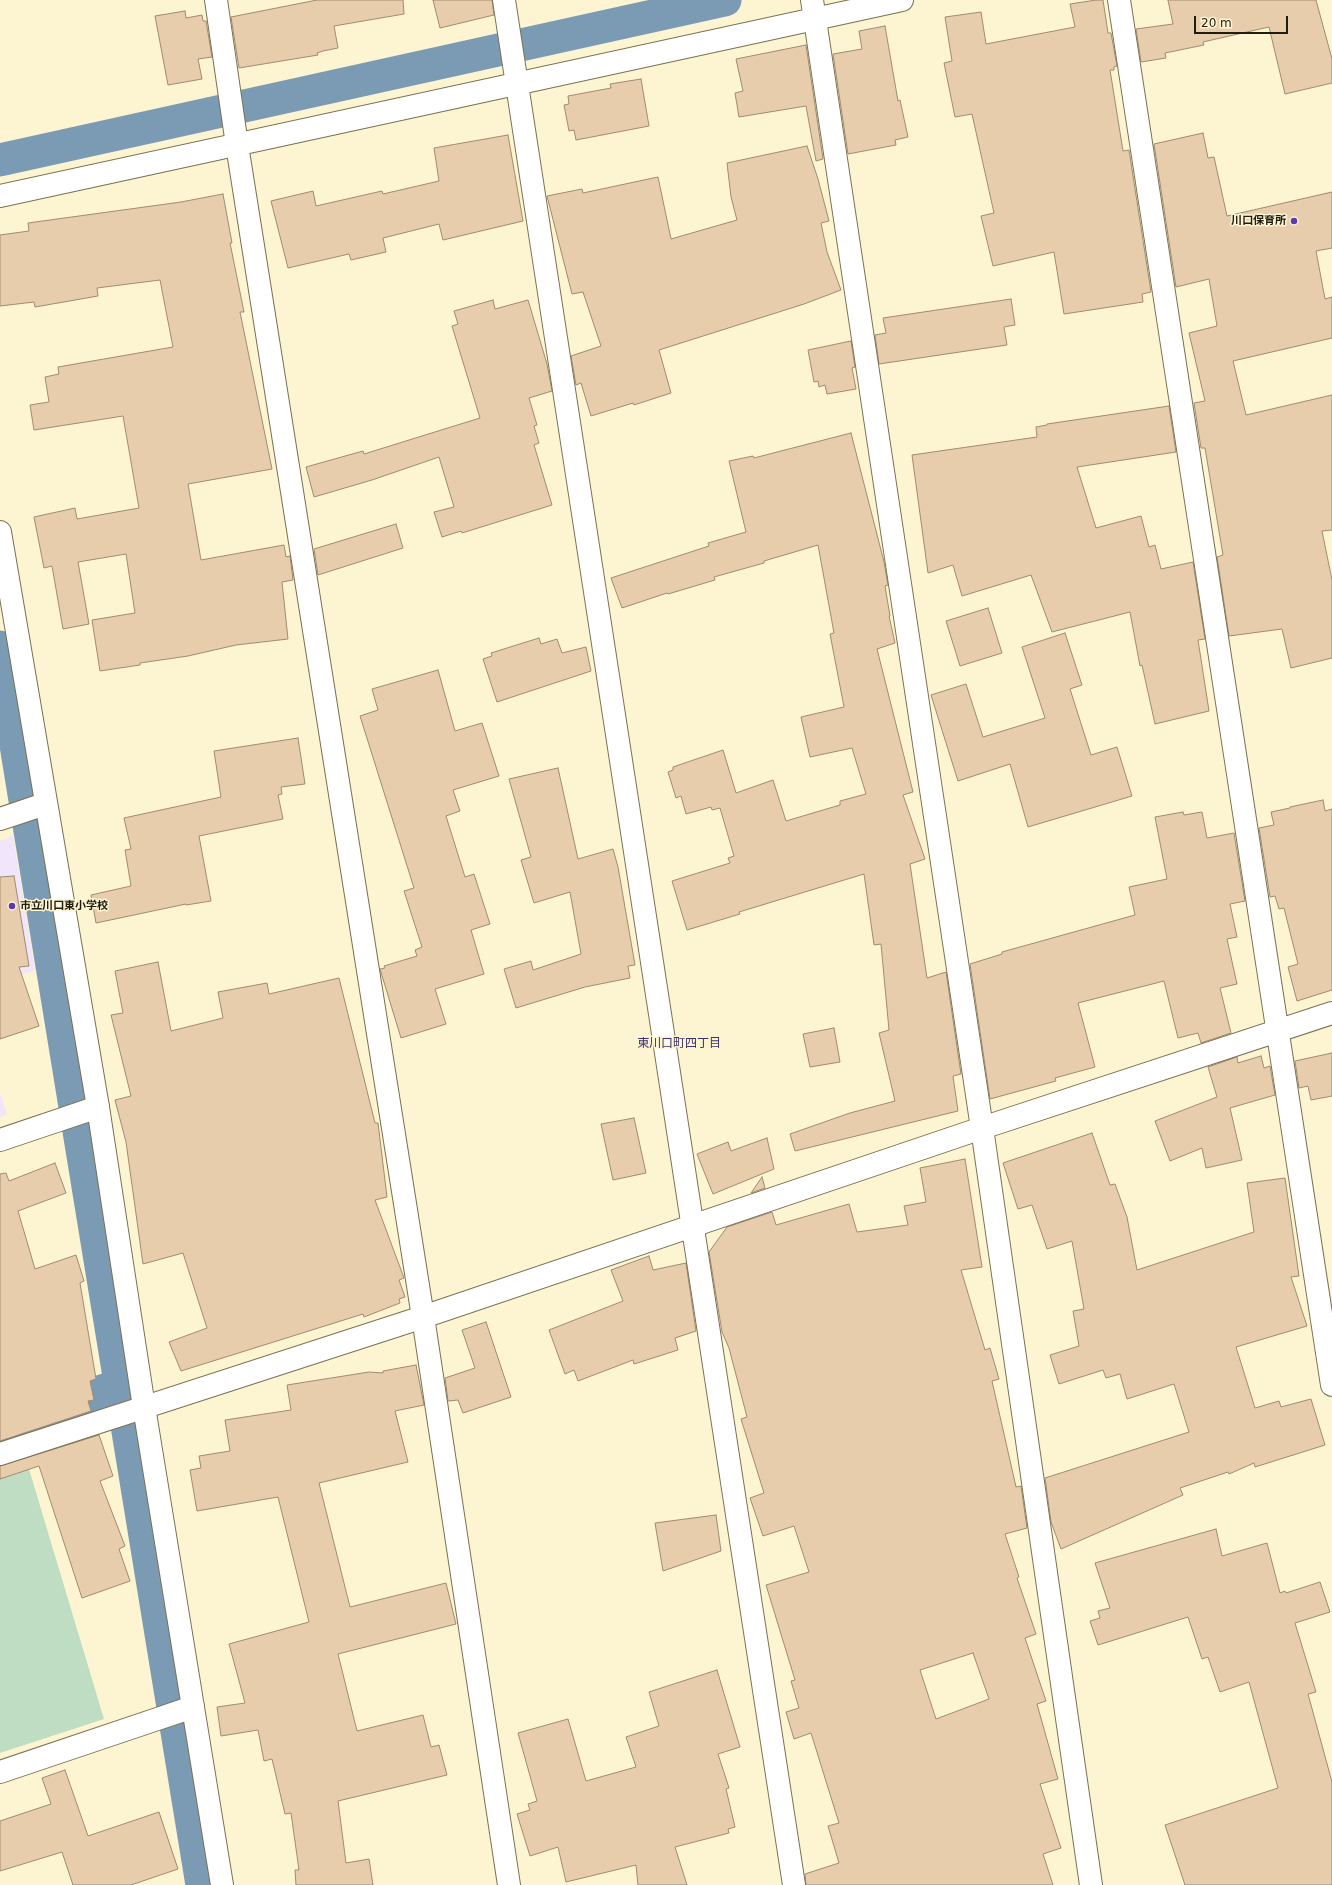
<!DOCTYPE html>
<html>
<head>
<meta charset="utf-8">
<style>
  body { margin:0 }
  #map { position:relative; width:1332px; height:1885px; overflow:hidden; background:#fdf4d2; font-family:"DejaVu Sans",sans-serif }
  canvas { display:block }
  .scale { position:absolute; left:1194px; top:16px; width:94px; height:18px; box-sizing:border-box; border:2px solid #1f1c10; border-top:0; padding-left:5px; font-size:12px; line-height:14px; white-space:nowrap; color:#1f1c10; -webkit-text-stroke:3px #fdf4d2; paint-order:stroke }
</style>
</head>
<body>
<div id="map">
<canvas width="1332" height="1885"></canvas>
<div class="scale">20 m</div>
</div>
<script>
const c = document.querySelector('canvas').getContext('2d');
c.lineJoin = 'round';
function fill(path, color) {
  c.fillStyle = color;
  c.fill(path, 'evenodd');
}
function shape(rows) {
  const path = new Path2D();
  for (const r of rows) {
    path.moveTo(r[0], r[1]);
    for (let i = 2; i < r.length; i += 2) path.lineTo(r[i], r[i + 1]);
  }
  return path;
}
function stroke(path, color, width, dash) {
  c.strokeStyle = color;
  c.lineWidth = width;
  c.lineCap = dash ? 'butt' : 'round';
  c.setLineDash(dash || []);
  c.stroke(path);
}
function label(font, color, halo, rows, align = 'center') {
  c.font = font + ' "DejaVu Sans","Noto Sans JP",sans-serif';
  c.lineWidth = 3;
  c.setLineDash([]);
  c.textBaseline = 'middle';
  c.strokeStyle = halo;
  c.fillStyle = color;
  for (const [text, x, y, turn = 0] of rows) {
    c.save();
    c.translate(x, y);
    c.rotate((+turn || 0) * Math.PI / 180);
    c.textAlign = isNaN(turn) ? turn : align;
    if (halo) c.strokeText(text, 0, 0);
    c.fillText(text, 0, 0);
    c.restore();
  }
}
fill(shape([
  [13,836,35,970,0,982,0,841],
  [0,1093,7,1114,0,1117]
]), '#f0e5fa');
fill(shape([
  [26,1459,104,1719,0,1753,0,1467]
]), '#bfddc3');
stroke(shape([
  [0,160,725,0],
  [0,647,202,1885]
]), '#7b9bb5', 33);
stroke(shape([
  [0,1437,122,1397]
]), '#7b9bb5', 57);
const building = shape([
  [317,0,403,0,404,14,334,26,338,48,323,51,317,53,318,55,239,68,231,17,317,0],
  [433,0,492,0,494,15,440,28,433,0],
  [1096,0,1103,0,1108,33,1111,33,1117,66,1114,67,1114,70,1110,70,1123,151,1129,150,1151,292,1142,294,1143,302,1064,314,1054,252,993,266,981,216,994,213,972,114,955,117,944,63,952,61,945,17,981,12,986,44,1075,27,1070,4,1096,0],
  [1168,0,1316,0,1332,59,1332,83,1285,94,1269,27,1203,42,1204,45,1165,53,1166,58,1141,62,1136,29,1173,24,1168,0],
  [185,11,186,18,202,15,203,21,206,21,212,57,198,59,202,79,168,85,155,16,185,11],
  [885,26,898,101,900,100,908,137,895,140,896,145,848,154,833,54,862,49,859,31,885,26],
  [806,45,823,159,816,161,806,106,739,117,735,93,743,91,736,59,806,45],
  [641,79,649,126,576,140,574,130,569,131,564,105,569,104,568,96,611,88,610,84,641,79],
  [1203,133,1208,158,1214,157,1227,216,1332,192,1332,248,1316,251,1325,299,1332,297,1332,338,1233,361,1246,415,1332,395,1332,530,1322,531,1332,580,1332,658,1291,668,1282,629,1229,636,1217,557,1223,555,1205,448,1201,448,1194,403,1205,401,1189,333,1217,326,1209,279,1176,287,1154,144,1203,133],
  [508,135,523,221,443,240,439,224,383,238,386,252,351,260,349,254,288,268,271,201,313,191,316,206,382,191,383,194,439,181,434,148,508,135],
  [807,146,818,179,829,221,821,223,827,252,841,290,804,304,659,350,671,393,634,405,633,403,591,416,581,383,576,385,571,356,601,346,583,292,572,294,547,196,582,189,583,193,658,177,671,239,737,220,731,197,727,163,807,146],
  [223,194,232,243,230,243,244,312,240,312,272,469,188,484,201,560,284,545,286,557,290,556,293,580,282,582,288,639,236,645,188,656,140,663,140,665,100,671,92,620,135,613,126,554,78,562,89,624,63,629,52,566,44,568,34,517,75,508,77,519,139,508,123,416,34,430,30,405,49,402,45,377,59,374,58,367,173,347,160,280,97,288,98,296,35,307,34,302,0,306,0,235,29,231,28,223,181,202,223,194],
  [1011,299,1015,325,1004,327,1007,345,879,364,875,335,886,333,883,318,1011,299],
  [493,300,495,309,528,300,547,364,552,391,529,398,537,425,534,426,539,443,534,445,552,505,462,533,461,531,442,537,434,512,454,507,439,457,372,480,314,497,306,467,363,451,364,454,480,418,452,326,458,324,454,311,493,300],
  [851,341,855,367,852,368,856,389,827,394,825,385,819,387,818,381,814,382,808,350,851,341],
  [1169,406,1176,452,1077,467,1096,528,1141,516,1149,547,1155,545,1161,569,1193,562,1205,639,1198,640,1209,711,1155,724,1142,665,1140,666,1130,612,1052,632,1031,575,962,596,953,565,928,573,912,455,1037,437,1036,427,1047,425,1047,424,1169,406],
  [851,433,884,562,888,585,885,586,890,616,889,616,895,643,877,649,913,792,903,795,925,859,910,864,927,978,946,972,961,1074,953,1076,958,1111,795,1151,790,1134,850,1113,895,1101,879,1033,889,1030,881,944,874,945,864,874,739,912,740,914,687,930,672,881,730,863,728,858,734,856,720,808,712,810,711,807,686,814,681,796,676,798,668,772,673,770,673,767,723,750,736,793,773,780,786,821,840,805,840,801,866,794,852,748,810,757,801,717,844,707,830,634,834,633,818,545,764,561,764,563,714,577,715,580,668,594,667,593,622,608,611,578,709,546,708,543,746,532,729,461,753,456,754,458,851,433],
  [396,524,403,548,318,575,314,549,396,524],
  [988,608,1002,653,960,666,946,621,988,608],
  [1065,633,1082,685,1070,689,1091,755,1117,747,1132,796,1028,827,1010,764,958,781,931,695,966,684,983,737,1045,718,1022,647,1065,633],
  [539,638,541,644,557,639,562,653,586,647,591,671,497,702,483,659,492,656,491,653,539,638],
  [438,670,455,731,482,723,499,776,453,790,460,811,446,816,465,877,474,874,490,924,471,930,484,974,435,989,446,1024,401,1038,380,969,385,968,384,966,417,956,415,950,422,947,404,891,414,888,360,716,378,710,372,689,438,670],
  [298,738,305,784,281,787,282,794,278,795,283,819,199,836,211,901,186,905,186,904,96,923,91,895,131,886,125,850,131,849,124,818,221,797,214,751,298,738],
  [558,768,578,859,613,849,618,867,635,965,628,966,630,978,585,987,516,1008,504,969,531,961,533,970,581,954,570,892,534,903,521,860,531,857,509,779,558,768],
  [1323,800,1325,811,1332,809,1332,990,1297,1001,1288,967,1298,964,1284,908,1279,909,1275,896,1270,897,1259,828,1274,825,1271,812,1290,808,1290,807,1323,800],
  [1183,812,1184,815,1202,812,1207,838,1234,833,1245,901,1230,904,1237,937,1227,939,1237,984,1220,988,1231,1033,1201,1043,1198,1033,1178,1038,1164,981,1078,1003,1095,1067,1055,1078,1056,1081,990,1099,970,964,1002,954,1002,952,1135,915,1129,887,1167,879,1155,817,1183,812],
  [14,876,29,966,19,967,39,1026,0,1039,0,877,14,876],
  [158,962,171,1031,223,1018,218,992,267,983,269,994,339,978,375,1123,378,1123,387,1197,375,1200,404,1278,399,1280,405,1297,399,1299,400,1303,364,1317,363,1314,181,1371,169,1342,207,1328,183,1253,143,1264,126,1142,115,1100,131,1096,111,1015,123,1013,115,971,158,962],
  [834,1028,840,1062,810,1067,803,1034,834,1028],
  [1332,1053,1332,1096,1311,1100,1308,1086,1299,1088,1295,1061,1332,1053],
  [1261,1056,1264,1068,1270,1066,1275,1095,1230,1108,1242,1160,1206,1168,1202,1148,1170,1161,1155,1121,1217,1097,1208,1067,1237,1057,1238,1063,1261,1056],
  [634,1118,646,1173,613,1180,601,1124,634,1118],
  [1092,1133,1110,1185,1115,1184,1127,1217,1137,1270,1254,1232,1247,1183,1285,1178,1299,1276,1291,1277,1307,1326,1236,1347,1255,1408,1279,1401,1281,1407,1311,1399,1325,1445,1255,1467,1254,1463,1229,1474,1228,1472,1180,1488,1183,1495,1061,1549,1051,1522,1045,1478,1189,1432,1174,1384,1127,1399,1120,1374,1106,1378,1103,1370,1059,1384,1050,1355,1079,1346,1073,1311,1084,1309,1072,1241,1047,1249,1032,1205,1018,1209,1003,1163,1092,1133],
  [767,1138,774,1169,713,1194,697,1154,728,1142,731,1151,767,1138],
  [965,1159,982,1267,961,1270,985,1350,990,1348,999,1379,992,1381,1016,1487,1021,1486,1027,1528,1005,1534,1019,1577,1017,1578,1036,1634,1025,1638,1046,1701,1037,1704,1058,1779,1040,1784,1061,1848,1043,1854,1053,1885,806,1885,805,1874,839,1863,828,1826,839,1823,811,1733,794,1739,786,1712,799,1708,791,1681,795,1680,766,1585,809,1572,794,1526,763,1536,750,1498,764,1493,741,1419,747,1417,729,1348,722,1332,709,1252,727,1227,772,1212,776,1225,849,1204,857,1232,908,1225,904,1206,926,1202,920,1168,965,1159],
  [973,1653,989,1699,936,1719,920,1670,973,1653],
  [55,1163,66,1193,18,1211,35,1269,76,1255,84,1281,80,1283,96,1379,90,1381,94,1400,88,1401,91,1411,0,1441,0,1174,6,1173,9,1181,55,1163],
  [762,1177,765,1188,751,1193,762,1177],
  [649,1256,653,1270,686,1263,696,1331,675,1338,678,1350,634,1364,633,1360,578,1381,574,1370,565,1374,549,1330,623,1301,611,1270,649,1256],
  [486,1322,511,1397,463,1413,458,1400,448,1401,445,1378,475,1368,462,1330,486,1322],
  [416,1365,424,1405,395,1411,408,1462,319,1483,350,1607,446,1583,456,1624,338,1654,357,1731,423,1715,431,1747,439,1745,447,1775,338,1801,346,1863,369,1859,373,1885,296,1885,295,1870,299,1870,291,1813,285,1814,272,1759,264,1761,258,1730,221,1736,217,1707,245,1703,229,1644,309,1622,278,1497,197,1511,190,1470,201,1468,199,1456,230,1451,225,1420,291,1410,287,1385,369,1372,383,1373,383,1371,416,1365],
  [99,1435,113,1476,100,1481,125,1546,119,1549,130,1581,82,1598,39,1466,0,1479,0,1466,99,1435],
  [716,1515,721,1551,663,1571,655,1523,716,1515],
  [1216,1529,1222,1556,1267,1543,1280,1593,1285,1591,1286,1593,1320,1582,1330,1612,1295,1623,1316,1692,1308,1694,1332,1782,1332,1885,1185,1885,1165,1825,1278,1788,1249,1682,1220,1692,1208,1657,1202,1659,1188,1617,1098,1645,1090,1621,1100,1618,1098,1611,1110,1608,1095,1563,1216,1529],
  [717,1670,740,1747,718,1754,729,1788,726,1789,735,1827,728,1829,729,1833,675,1847,687,1885,638,1885,636,1865,566,1882,558,1847,530,1856,517,1814,530,1810,528,1804,537,1801,518,1733,568,1719,586,1781,636,1767,626,1737,659,1726,649,1692,717,1670],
  [65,1770,88,1836,159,1812,178,1869,131,1885,73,1885,62,1852,0,1871,0,1821,51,1804,42,1778,65,1770]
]);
fill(building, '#e8cdad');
stroke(building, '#a08a70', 1);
const street = shape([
  [216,0,237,145,423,1317,509,1885],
  [504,0,794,1885],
  [812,0,982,1128,1091,1885],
  [1119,0,1332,1385],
  [0,196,902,0],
  [0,819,45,804],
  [0,1140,98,1107],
  [0,1454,423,1317,982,1128,1332,1013],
  [0,1772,193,1707]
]);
const secondary = shape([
  [0,532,98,1107,144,1407,222,1885]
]);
stroke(street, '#797152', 24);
stroke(secondary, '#797152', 24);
stroke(street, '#fff', 22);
stroke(secondary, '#fff', 22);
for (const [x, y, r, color] of [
  [1294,221,4,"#5a3ab2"],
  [12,906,4,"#5a3ab2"]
]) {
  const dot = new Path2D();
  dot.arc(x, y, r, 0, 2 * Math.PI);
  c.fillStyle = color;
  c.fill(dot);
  stroke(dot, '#fdf4d2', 1.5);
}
label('bold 11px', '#1f1c10', '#fdf4d2', [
  ["川口保育所",1286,221],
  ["市立川口東小学校",20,906,"left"]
], 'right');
label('12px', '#3d306c', '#fdf4d2', [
  ["東川口町四丁目",679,1044]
]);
</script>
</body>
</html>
